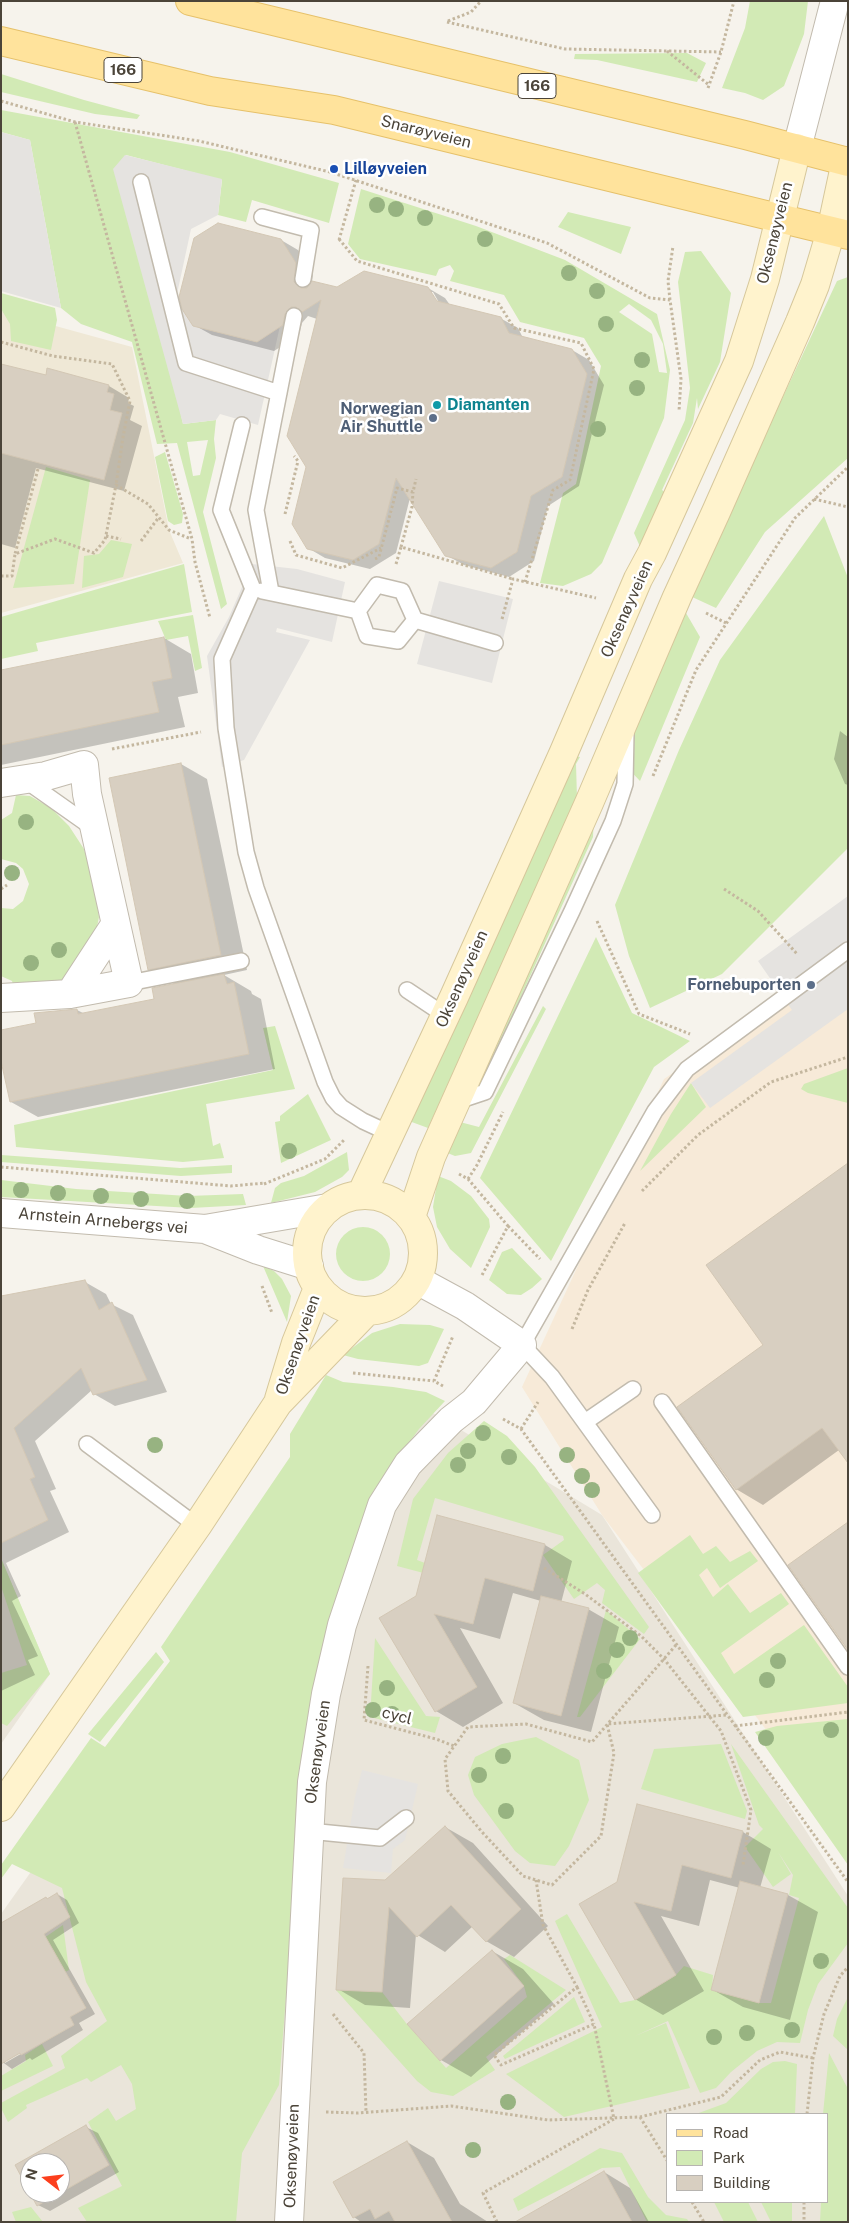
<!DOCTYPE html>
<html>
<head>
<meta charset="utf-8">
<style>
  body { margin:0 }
  #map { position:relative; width:849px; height:2223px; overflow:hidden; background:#f6f3ec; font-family:"Public Sans",sans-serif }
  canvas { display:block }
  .frame { position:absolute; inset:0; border:2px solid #4b4439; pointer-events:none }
  .legend { position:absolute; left:666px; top:2113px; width:162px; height:90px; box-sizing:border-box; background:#fff; border:1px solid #b7b4b0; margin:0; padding:6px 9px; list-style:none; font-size:15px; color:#4b4439 }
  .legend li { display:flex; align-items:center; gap:10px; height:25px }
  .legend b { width:25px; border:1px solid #b7b4b0 }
  .north { position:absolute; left:20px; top:2153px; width:50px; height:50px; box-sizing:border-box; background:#fff; border:1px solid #b7b4b0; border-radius:50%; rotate:286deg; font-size:14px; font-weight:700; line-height:20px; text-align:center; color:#4b4439 }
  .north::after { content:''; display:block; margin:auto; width:18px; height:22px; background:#fc3f1d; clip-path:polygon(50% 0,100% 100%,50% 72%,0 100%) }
</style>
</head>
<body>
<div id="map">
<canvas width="849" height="2223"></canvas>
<div class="frame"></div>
<ul class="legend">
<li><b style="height:6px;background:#ffe39c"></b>Road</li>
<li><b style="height:14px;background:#d2eab5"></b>Park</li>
<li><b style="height:14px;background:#d8cfc1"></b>Building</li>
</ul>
<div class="north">N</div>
</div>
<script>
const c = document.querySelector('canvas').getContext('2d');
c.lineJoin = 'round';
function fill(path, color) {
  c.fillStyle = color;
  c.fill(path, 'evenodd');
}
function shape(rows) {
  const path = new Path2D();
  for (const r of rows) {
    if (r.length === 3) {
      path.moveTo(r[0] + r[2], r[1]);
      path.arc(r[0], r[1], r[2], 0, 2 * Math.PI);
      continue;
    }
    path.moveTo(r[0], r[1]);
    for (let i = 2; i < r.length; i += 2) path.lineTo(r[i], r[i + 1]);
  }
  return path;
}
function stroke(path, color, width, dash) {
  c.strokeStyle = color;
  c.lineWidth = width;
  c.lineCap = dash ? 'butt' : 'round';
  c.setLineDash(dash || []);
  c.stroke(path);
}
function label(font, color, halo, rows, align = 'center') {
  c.font = font + ' "Public Sans",sans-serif';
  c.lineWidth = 5;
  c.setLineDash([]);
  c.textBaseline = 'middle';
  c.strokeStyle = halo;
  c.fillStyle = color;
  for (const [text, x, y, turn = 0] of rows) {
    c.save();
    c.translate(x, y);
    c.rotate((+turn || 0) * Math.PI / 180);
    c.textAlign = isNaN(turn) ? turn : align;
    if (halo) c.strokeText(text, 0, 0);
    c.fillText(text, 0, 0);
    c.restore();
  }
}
fill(shape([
  [423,1407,602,1515,848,1896,848,2087,832,2222,1,2222,1,1914,45,1852,304,1684],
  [668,2114,828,2114,828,2202,668,2202],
  [30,2163,60,2163,60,2193,30,2193],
  [1,1559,50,1674,1,1744]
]), '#eae5da');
fill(shape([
  [848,954,848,1837,602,1515,522,1387,664,1079]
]), '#f7ead8');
fill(shape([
  [1,311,132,347,169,530,183,563,1,613]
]), '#efe8d6');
fill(shape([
  [750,1,808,1,804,34,784,86,763,100,745,93,722,88,745,28],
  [687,53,706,63,697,82,597,60,574,59,575,54],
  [1,74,84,100,140,115,137,119,95,114,1,92],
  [1,110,230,152,339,183,329,223,252,200,246,222,218,215,222,180,126,155,183,424,216,420,214,439,216,458,203,512,227,604,221,609,177,443,157,444,132,342,81,324,61,308,30,140,1,132],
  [208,440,200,475,193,476,187,442],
  [361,189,476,226,565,260,657,314,670,370,664,418,602,563,591,574,563,586,540,583,563,493,576,484,601,366,584,338,520,322,504,295,450,281,454,271,450,265,439,269,436,276,360,259,348,244],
  [629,304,651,320,663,344,667,373,659,372,652,334,619,312],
  [568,212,631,227,621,254,558,227],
  [701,251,731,293,720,362,698,409,697,398,693,423,662,490,666,493,641,549,634,533,685,420,690,388,678,282,685,252],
  [848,277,848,458,765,532,716,608,690,596,837,281],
  [1,293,55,308,57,320,51,350,11,341,10,324,1,309],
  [165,452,183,514,182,523,174,525,168,521,155,457],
  [46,467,90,480,74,584,13,588],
  [824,516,848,578,848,848,722,974,650,1008,629,956,615,905,679,750,720,660],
  [111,540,132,544,123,577,82,588,84,556,99,554],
  [184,564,192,612,36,643,38,651,1,659,1,617],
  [686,613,700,637,640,781,620,760],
  [193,615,202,668,195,671,188,636,166,640,158,621],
  [574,756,580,757,576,764,577,798,428,1128,409,1121],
  [16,795,30,796,51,808,69,826,84,849,93,878,99,917,93,947,77,970,55,984,14,987,12,981,1,976,1,908,13,909,23,901,29,884,23,869,16,863,1,859,1,820,12,813],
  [594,813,593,837,491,1063,474,1082],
  [596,937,632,1013,690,1041,654,1067,551,1261,480,1178],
  [543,1006,546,1009,471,1153,455,1156,445,1152,456,1121,479,1127],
  [275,1026,295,1089,206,1104,213,1146,220,1143,224,1158,183,1162,16,1147,14,1125,273,1070,263,1028],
  [848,1068,848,1103,808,1093,801,1089,804,1084],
  [691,1083,706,1107,640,1171,671,1114],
  [308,1094,331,1140,281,1163,275,1122,280,1121,280,1116],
  [347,1152,349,1170,342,1177,315,1192,271,1203,275,1188,281,1183,304,1176],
  [1,1155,180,1168,232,1165,232,1173,181,1176,1,1162],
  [438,1176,451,1181,471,1196,489,1219,490,1227,471,1268,450,1249,437,1227,433,1207],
  [1,1180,76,1189,188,1196,243,1194,246,1205,191,1208,1,1197],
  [363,1254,27],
  [512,1248,542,1279,532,1288,521,1295,507,1294,489,1280,502,1252],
  [263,1266,274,1271,282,1279,291,1296,287,1322],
  [400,1324,430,1325,444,1329,428,1363,419,1366,358,1359,343,1355,372,1333],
  [326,1375,343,1382,393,1387,426,1392,445,1401,419,1429,374,1490,336,1599,307,1733,279,2085,242,2153,236,2222,87,2222,78,2208,122,2186,88,2122,108,2108,116,2121,136,2109,132,2084,121,2065,91,2082,87,2078,26,2105,27,2108,8,2122,1,2108,1,2103,65,2068,61,2056,107,2021,86,1982,62,1888,12,1864,1,1879,1,1865,91,1738,105,1747,170,1661,161,1647,290,1457,290,1434],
  [484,1421,507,1436,535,1467,649,1627,644,1634,602,1603,605,1590,597,1583,574,1599,543,1555,564,1540,563,1536,435,1498,417,1560,425,1563,431,1575,397,1566,413,1499,448,1453],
  [690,1535,703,1554,716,1546,730,1562,750,1551,758,1561,720,1588,707,1568,699,1575,713,1597,728,1584,750,1613,781,1593,789,1604,721,1653,734,1674,804,1625,848,1687,848,1703,743,1717,638,1573],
  [1,1558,50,1674,7,1726,1,1723,1,1673,27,1665,1,1586],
  [606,1610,640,1639,580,1717,577,1717],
  [375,1638,426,1716,440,1717,435,1733,370,1717],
  [156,1652,164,1662,100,1742,88,1734],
  [848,1719,848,1865,755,1732,777,1726],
  [536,1737,579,1760,589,1800,569,1846,555,1866,530,1863,515,1851,474,1795,468,1775,475,1757,502,1744],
  [721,1744,747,1811,745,1819,641,1789,654,1749],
  [731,1744,848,1908,848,1943,818,1984,808,2010,800,2043,777,2042,757,2051,731,2072,716,2088,700,2093,668,2021,635,2036,666,2023,690,2088,564,2117,506,2074,602,2027,555,1921,567,1914,620,2003,635,2000,676,1975,684,1966,713,1975,712,1990,759,2003,771,2003,799,1898,789,1895,793,1875,778,1852,791,1874,773,1887,745,1847,763,1829,759,1825],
  [63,1925,69,1970,41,1986,9,1962],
  [510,1955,566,1990,486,2057,495,2070,453,2096,431,2092,417,2081,336,1990,382,1992,406,2023,446,2068,527,1997,524,1986,504,1959],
  [574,1997,585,2022,505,2059,503,2056],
  [848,1997,848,2050,833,2036,837,2019],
  [42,2044,53,2066,1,2091,1,2076,26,2061,25,2055],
  [829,2053,848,2089,848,2222,820,2222,821,2202,828,2202,828,2114,823,2114],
  [785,2061,797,2064,795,2114,696,2114,726,2103,761,2069,773,2062],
  [600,2148,622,2153,648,2197,666,2215,687,2219,689,2222,647,2222,620,2167,602,2168,518,2211,513,2199],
  [714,2202,748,2202,758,2222,724,2222],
  [761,2202,792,2202,792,2222,771,2222],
  [31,2207,43,2222,16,2222,12,2212]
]), '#d2eab5');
fill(shape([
  [1,132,30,140,61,308,1,291],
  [125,155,222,179,218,215,191,229,177,294,178,302,194,326,257,342,280,326,258,425,220,414,216,420,183,424,113,169],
  [252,564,297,569,345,582,332,642,277,628,276,632,310,640,244,760,222,767,207,656,229,617],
  [439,581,513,599,492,683,417,664],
  [848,896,848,1009,710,1108,691,1083,792,1010,758,961],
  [362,1770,418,1784,405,1840,393,1849,391,1873,343,1868,355,1797]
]), '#e5e3e0');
fill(shape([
  [281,240,298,250,313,274,312,282,337,288,428,288,445,298,450,305,500,318,518,328,523,338,572,350,589,360,604,385,579,486,548,506,534,561,509,577,464,565,446,555,410,498,396,553,370,569,325,558,308,548,307,467,317,319,308,316,302,323,299,335,274,351,212,335,194,325],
  [430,292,433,292,441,306,439,307],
  [48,370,109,386,129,398,128,403,134,406,130,420,142,426,124,491,36,468,15,548,1,544,1,410,46,377],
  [164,638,191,654,198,693,178,697,185,727,1,765,1,671],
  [840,731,848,737,848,785,845,784,834,759],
  [181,764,207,779,247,970,224,975,251,991,252,994,261,999,275,1069,38,1117,11,1102,38,1024,77,1010,85,1014,155,1000,176,985,149,969],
  [85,1282,106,1294,111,1304,133,1315,167,1392,115,1406,94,1394,92,1390,35,1441,56,1489,50,1491,69,1532,6,1563,21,1596,12,1601,38,1656,28,1660,35,1675,1,1691,1,1297],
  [765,1346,839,1450,763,1505,736,1489],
  [545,1545,572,1561,561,1603,588,1609,619,1627,591,1732,544,1720,514,1703,541,1601,513,1593,500,1639,460,1628,503,1703,463,1727,436,1711,381,1618],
  [638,1805,743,1832,771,1849,760,1888,788,1895,818,1912,790,2020,743,2007,713,1990,740,1888,710,1880,699,1926,661,1916,704,1991,663,2015,635,1999,618,1883],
  [445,1827,473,1843,548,1926,514,1957,486,1941,473,1926,445,1952,416,1934,410,2008,365,2005,338,1989,386,1882],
  [57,1894,67,1900,79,1923,53,1940,95,2014,79,2023,83,2030,32,2060,30,2058,12,2069,1,2061],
  [25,2049,26,2051,5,2063,5,2060],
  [492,1951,523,1969,554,2004,471,2077,441,2060],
  [86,2127,98,2133,119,2172,50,2211,38,2205,32,2193,60,2193,60,2163,30,2163,30,2190,16,2166],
  [407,2142,434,2158,460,2204,488,2222,361,2222,354,2217],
  [604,2172,630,2188,649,2222,535,2222]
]), '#0003');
const building = shape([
  [218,223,281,239,296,263,294,282,301,288,307,288,312,281,337,287,364,271,428,287,437,301,501,317,509,333,572,349,587,374,562,477,531,496,517,552,491,568,445,556,396,478,379,544,353,560,307,549,292,524,306,467,287,436,321,300,302,312,296,307,291,307,285,314,283,325,257,342,193,326,182,309,179,297,194,238,218,223],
  [1,364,46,375,47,368,109,385,107,392,114,394,110,410,122,413,104,480,1,453,1,364],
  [164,637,172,678,152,682,159,712,1,745,1,670,164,637],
  [181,763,221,955,148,970,109,778,181,763],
  [224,974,227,984,234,982,249,1054,10,1102,1,1061,1,1030,36,1023,34,1013,77,1009,78,1014,154,999,152,988,224,974],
  [848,1163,848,1463,822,1428,736,1490,677,1407,763,1345,706,1265,848,1163],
  [85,1280,99,1310,112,1302,147,1380,93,1395,81,1368,14,1428,35,1477,30,1479,48,1520,1,1543,1,1296,85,1280],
  [437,1515,545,1544,533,1591,485,1578,473,1624,434,1614,477,1687,435,1712,379,1618,416,1596,437,1515],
  [848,1522,848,1650,788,1565,848,1522],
  [541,1596,589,1608,561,1716,513,1703,541,1596],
  [637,1804,743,1831,731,1878,682,1865,671,1911,634,1902,676,1975,635,2000,579,1904,617,1882,637,1804],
  [445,1826,521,1909,486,1942,451,1905,417,1937,389,1907,382,1992,336,1990,343,1878,385,1880,445,1826],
  [740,1881,788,1894,759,2003,711,1990,740,1881],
  [57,1893,70,1917,44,1934,86,2008,70,2017,74,2025,21,2055,20,2053,1,2064,1,1923,46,1897,47,1899,57,1893],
  [492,1950,524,1986,440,2061,407,2024,492,1950],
  [86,2125,109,2165,60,2193,60,2163,30,2163,30,2193,15,2165,86,2125],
  [407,2141,452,2222,395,2222,389,2211,375,2219,370,2209,353,2218,333,2182,407,2141],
  [604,2171,632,2222,515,2222,604,2171],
  [30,2193,59,2193,37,2206,30,2193]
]);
fill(building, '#d8cfc1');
stroke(building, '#d3c7b4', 1);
const lane = shape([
  [141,182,186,363,279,393],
  [262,217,311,230,303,279],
  [242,425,221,510,253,589,222,659,226,728,246,852,256,888,325,1082,333,1098,341,1107,363,1121,391,1134],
  [262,591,358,611,367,636,398,641,415,620,495,643],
  [271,592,256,510,294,316],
  [358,611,377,585,402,591,415,620],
  [25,780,93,828],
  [129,983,241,961],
  [407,990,446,1016],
  [455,1102,485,1092,572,911,613,821,625,784,626,733],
  [662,1402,848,1667],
  [585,1422,633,1389],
  [87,1444,197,1526],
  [652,1515,552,1377,522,1345,655,1111,687,1069,848,950],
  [309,1831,380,1838,406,1818]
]);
const street = shape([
  [797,148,835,1],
  [1,783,46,776,84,765,87,794,129,983,70,994,1,998],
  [70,994,115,925],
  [1,1213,205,1229],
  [309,1266,258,1250,205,1229,328,1208],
  [289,2222,312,1782,326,1694,342,1625,382,1505,408,1464,451,1420,474,1402,522,1345,465,1306,417,1280]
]);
const secondary = shape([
  [361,1195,454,997,564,752,638,579,652,553,739,361,765,279,797,148],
  [365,1253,58],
  [411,1217,431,1157,589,803,677,597,716,512,800,322,815,285,831,231,846,161],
  [279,1399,296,1343,318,1288],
  [1,1807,197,1526,278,1403,366,1312]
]);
const primary = shape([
  [190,1,745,135,848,162],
  [1,41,210,91,334,110,848,235]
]);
stroke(lane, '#c2bbae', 18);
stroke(street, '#c2bbae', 30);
stroke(secondary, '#d6c79b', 30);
stroke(primary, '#e6c16a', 30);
stroke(shape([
  [448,21,471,12,481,1],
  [447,22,565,49,721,52],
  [667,51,709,85],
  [708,88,721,52,734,1],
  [1,101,75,122,199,141,330,172,547,243,650,298,670,300,681,379,679,411],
  [75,122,192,539,195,562,210,618],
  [339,239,357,261,499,304,514,328,581,343,594,369,570,480,553,490,525,582],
  [339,240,356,180],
  [670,300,668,281,673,246],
  [1,342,53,356,112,364,130,401,123,437,116,485],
  [38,469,15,554,55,539,94,553,105,540,116,485,148,504,169,530,191,539],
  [814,499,848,507],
  [285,514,298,461,294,456],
  [106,536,121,539],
  [141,541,159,517],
  [290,541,296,555,342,568,381,548],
  [401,547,412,507,413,492],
  [375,559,379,557,397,488,413,492,416,479],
  [396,564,401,547,513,579],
  [1,576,12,576,15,554],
  [706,613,726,623],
  [502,619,513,579,596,598],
  [112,749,201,732],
  [653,776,696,670,795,518,848,467],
  [1,889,7,885],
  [724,889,758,911,798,955],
  [597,921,639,1014,690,1034],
  [1,1167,231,1186,265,1183],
  [459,1174,468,1179,508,1226,481,1277],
  [468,1179,477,1165,503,1112],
  [264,1184,325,1159,345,1139],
  [642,1191,698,1135,771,1082,848,1057],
  [508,1226,540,1259],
  [262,1286,272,1313],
  [572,1329,588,1290,625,1223],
  [353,1373,434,1381],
  [443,1386,434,1381,453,1336],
  [503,1419,521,1429,848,1882],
  [521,1429,538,1402],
  [544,1568,585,1594,641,1636,664,1659,721,1731,751,1810,743,1865],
  [676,1645,592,1742,526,1724,468,1727,445,1759,448,1791,482,1832,523,1876,552,1885,601,1836,614,1753,607,1724,726,1715],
  [368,1666,364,1720,436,1739,454,1746],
  [735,1726,848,1712],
  [577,1987,594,2024],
  [333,2014,364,2053,366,2112],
  [326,2112,358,2113,451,2106,548,2120,640,2117,721,2097,760,2060,780,2052,813,2058],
  [807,2114,813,2058,824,2014,840,1976,848,1967],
  [640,2117,668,2162],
  [692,2202,704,2222],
  [804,2202,804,2222],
  [497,2222,483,2193,614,2119,594,2024,501,2065,494,2055,577,1987,543,1925,536,1880]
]), '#c4b79f', 3, [2.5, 2.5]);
stroke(lane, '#fff', 15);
stroke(street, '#fff', 28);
stroke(secondary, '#fff3cd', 28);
stroke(primary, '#ffe39c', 28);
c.fillStyle = '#97b381';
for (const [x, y] of [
  [377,205],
  [396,209],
  [425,218],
  [485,239],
  [569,273],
  [597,291],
  [606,324],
  [642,360],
  [637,388],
  [598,429],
  [26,822],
  [12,873],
  [59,950],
  [31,963],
  [289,1151],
  [21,1190],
  [58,1193],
  [101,1196],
  [141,1199],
  [187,1201],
  [483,1433],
  [155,1445],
  [468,1451],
  [567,1455],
  [509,1457],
  [458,1465],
  [582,1476],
  [592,1490],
  [630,1638],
  [617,1650],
  [778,1661],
  [604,1671],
  [767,1680],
  [387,1688],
  [373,1710],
  [392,1714],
  [831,1730],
  [766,1738],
  [503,1756],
  [479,1775],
  [506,1811],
  [821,1961],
  [792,2030],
  [747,2033],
  [714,2037],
  [508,2102],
  [473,2150]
]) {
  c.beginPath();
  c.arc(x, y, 8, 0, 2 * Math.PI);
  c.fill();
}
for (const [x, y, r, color] of [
  [334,169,5,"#1a4fb4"],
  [437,405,5,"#0f9aa8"],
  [433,418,5,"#5c6f8a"],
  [811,985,5,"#5c6f8a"]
]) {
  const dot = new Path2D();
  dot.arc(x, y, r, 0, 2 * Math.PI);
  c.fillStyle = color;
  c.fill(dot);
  stroke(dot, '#fff', 2);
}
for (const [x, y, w] of [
  [123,70,38],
  [537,86,38]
]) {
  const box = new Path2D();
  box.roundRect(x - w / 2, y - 12.5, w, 25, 4);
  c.fillStyle = '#fff';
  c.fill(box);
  stroke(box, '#4b4439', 1);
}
label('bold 15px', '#4b4439', null, [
  ["166",123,70],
  ["166",537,86]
]);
label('16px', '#4b4439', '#fff', [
  ["Snarøyveien",426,132,14],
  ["Oksenøyveien",775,233,-76],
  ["Oksenøyveien",627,609,-66],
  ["Oksenøyveien",462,979,-66],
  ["Arnstein Arnebergs vei",103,1221,5],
  ["Oksenøyveien",298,1345,-71],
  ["cycl",397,1716,14],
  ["Oksenøyveien",318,1752,-82],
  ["Oksenøyveien",292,2156,-88]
]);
label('bold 16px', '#164399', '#fff', [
  ["Lilløyveien",344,169]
], 'left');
label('bold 16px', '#0d838f', '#fff', [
  ["Diamanten",447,405]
], 'left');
label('bold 16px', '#4e5e75', '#fff', [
  ["Norwegian",423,409],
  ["Air Shuttle",423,427],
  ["Fornebuporten",801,985]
], 'right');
</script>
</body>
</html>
